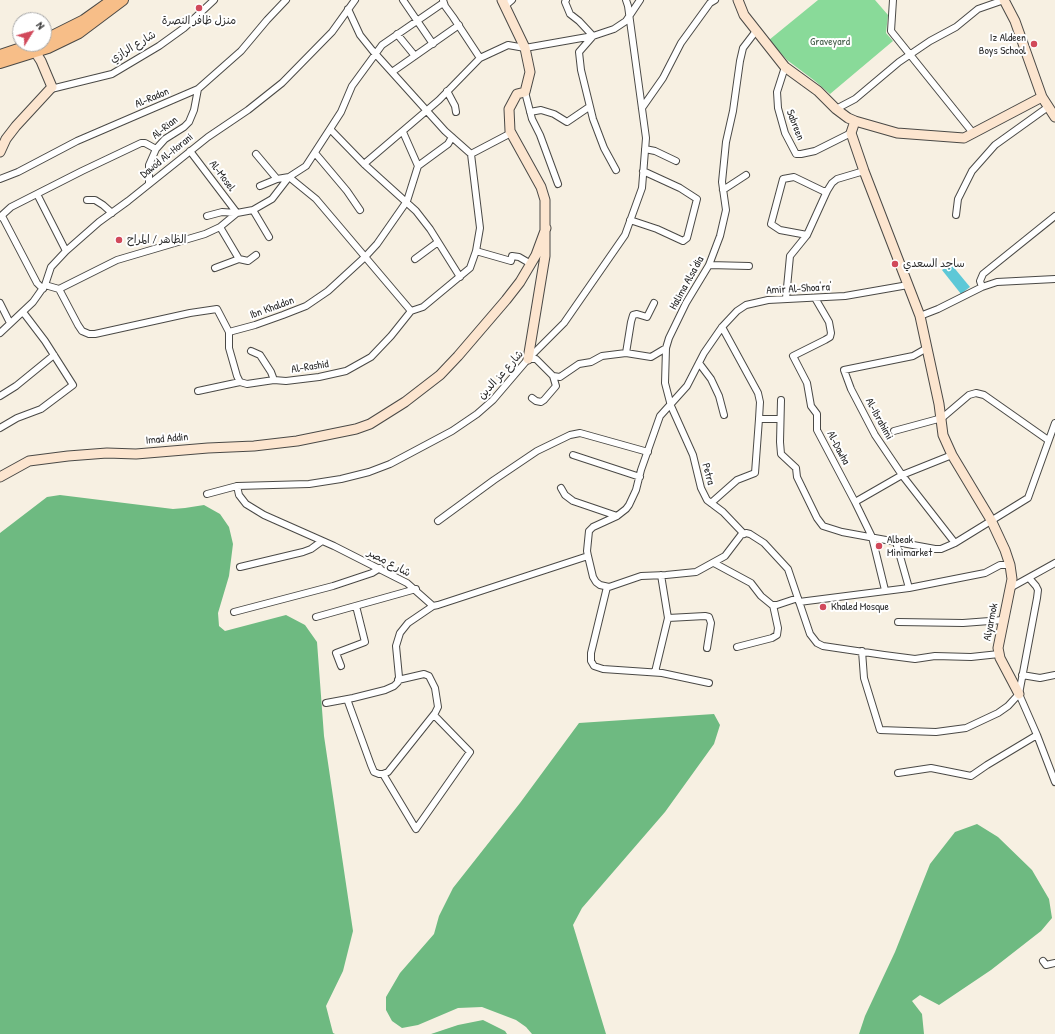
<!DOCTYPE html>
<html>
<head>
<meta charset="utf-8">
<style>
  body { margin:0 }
  #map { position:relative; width:1055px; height:1034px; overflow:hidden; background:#f7f0e2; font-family:"Patrick Hand",sans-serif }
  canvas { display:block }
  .north { position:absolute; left:12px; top:12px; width:40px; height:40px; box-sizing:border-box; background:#fff; border:1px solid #aaa; border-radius:50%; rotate:53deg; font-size:11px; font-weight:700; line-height:16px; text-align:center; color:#2b2b2b }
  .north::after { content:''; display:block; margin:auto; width:14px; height:18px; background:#d1495b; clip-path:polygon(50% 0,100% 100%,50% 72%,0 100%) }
</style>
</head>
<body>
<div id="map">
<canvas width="1055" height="1034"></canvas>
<div class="north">N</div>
</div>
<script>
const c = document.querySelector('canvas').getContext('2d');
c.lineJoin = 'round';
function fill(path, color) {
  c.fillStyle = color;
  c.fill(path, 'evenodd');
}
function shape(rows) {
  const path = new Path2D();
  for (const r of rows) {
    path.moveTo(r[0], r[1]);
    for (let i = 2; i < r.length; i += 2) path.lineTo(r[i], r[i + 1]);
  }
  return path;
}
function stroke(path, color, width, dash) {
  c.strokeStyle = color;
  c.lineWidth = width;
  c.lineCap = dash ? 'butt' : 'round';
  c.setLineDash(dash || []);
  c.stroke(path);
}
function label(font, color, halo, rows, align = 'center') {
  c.font = font + ' "Patrick Hand","Playpen Sans Arabic",sans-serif';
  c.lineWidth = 4;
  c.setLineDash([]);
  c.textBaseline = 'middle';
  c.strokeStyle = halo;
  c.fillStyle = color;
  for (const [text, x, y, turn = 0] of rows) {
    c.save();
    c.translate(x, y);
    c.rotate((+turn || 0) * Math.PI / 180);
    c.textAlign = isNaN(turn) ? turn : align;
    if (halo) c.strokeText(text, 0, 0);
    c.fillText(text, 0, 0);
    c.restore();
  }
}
fill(shape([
  [818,0,875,0,888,15,886,33,893,41,830,94,815,81,787,60,769,40]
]), '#89da99');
fill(shape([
  [60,495,173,509,185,508,204,505,220,514,229,527,233,544,229,576,218,613,219,626,225,631,286,615,305,625,317,642,324,736,353,931,343,971,326,1006,333,1033,335,1034,0,1034,0,533,47,497],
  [714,714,720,725,714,744,665,812,582,908,573,925,606,1034,532,1034,526,1027,516,1020,482,1007,458,1008,418,1025,402,1028,392,1021,386,1010,386,997,400,973,434,934,439,916,453,888,520,803,579,723],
  [977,824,998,837,1032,870,1049,899,1052,918,1041,931,991,970,939,1005,920,995,912,1001,922,1014,924,1034,859,1034,865,1016,895,952,930,864,955,832],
  [483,1020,505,1031,507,1034,431,1034,458,1025]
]), '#6eba81');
fill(shape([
  [951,264,970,287,961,294,942,270]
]), '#5dc8d7');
const street = shape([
  [403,0,433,44],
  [443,0,445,6,453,17,480,58],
  [566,0,565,2,570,14,579,21,593,36,579,52,581,70,593,119,604,148,616,170],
  [893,0,891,31,973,133],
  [505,6,512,0],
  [348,9,360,35,372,50,445,131,471,154,511,133],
  [397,34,415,56],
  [785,67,777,92,778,108,785,133,796,154,801,154,815,151,851,133],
  [392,72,459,25],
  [51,89,112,74,159,46,184,28,214,0],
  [447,91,455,106,456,112],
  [525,92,532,119,540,135,558,184],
  [642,108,663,78,681,43,710,3,715,0],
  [836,109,855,99,899,62,930,41,956,27,978,9,1004,0],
  [530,112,541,110,554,114,567,122,589,107],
  [330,129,364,164,416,211,430,229,460,277],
  [403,132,418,166],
  [645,149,655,151,676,161],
  [190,151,237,213],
  [315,153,347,191,360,210],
  [256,154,277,179,289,177,316,199,411,311],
  [364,164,439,100,480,58,508,45,525,48,593,36,614,29,626,21,640,0],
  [0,179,18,172,77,141,198,89,241,51,267,20,286,0],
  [149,183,149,165,156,149,165,139,184,127,189,122,194,110,198,89],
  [260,186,277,179],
  [723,190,746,175],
  [37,194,66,251],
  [87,200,95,200,103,205,112,213],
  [253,210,269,237],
  [956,215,958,199,972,171,995,145,1048,107],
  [2,216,37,283,43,289],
  [207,216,222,212,237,213],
  [0,217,11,207,82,171,141,143,145,143,156,149],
  [630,220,657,229,683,241,687,238,697,199,680,188,643,171],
  [807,235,780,230,771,224,783,179,794,177,823,191,827,191],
  [476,251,511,261,512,256,519,257,531,264],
  [239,259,248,261,256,255],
  [415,259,438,242],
  [709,265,749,266],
  [215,268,239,259,220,227],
  [45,285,59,289,117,260,205,234,220,227,237,213,253,210,272,199,289,177,306,166,330,129,341,112,352,86,382,45,443,3],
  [908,285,845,296,768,300,746,305,737,311,722,327,704,353,687,386,660,416,641,470,636,490,629,505,626,509,617,516,593,527,589,531,587,551,588,556,593,577,596,582,600,585,609,587,641,576,666,575,696,572,725,556,741,535,746,533,750,534,764,543,788,569,810,634,817,643,823,646,884,655,915,659,935,656,971,657,999,654],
  [982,287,980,281,983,274,1055,216],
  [59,289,78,325,82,331,89,334,95,334,190,313,217,309,229,332,255,325,283,315,306,306,328,291,365,257,377,244,407,201,418,166,448,144,452,137],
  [786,298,790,256,807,235,827,191,832,183,837,179,864,171],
  [815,298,829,322,831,333,830,337,825,340,793,356,807,383,811,406,817,414,817,430,855,502,872,537,885,590],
  [0,303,10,323],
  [411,311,423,307,470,268,476,251,480,228,471,154],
  [920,316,938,309,982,287,997,282,1055,279],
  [229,332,229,348,237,376,240,382,247,384,274,380,286,381,319,377,346,371,371,357,391,336,411,311],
  [0,333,33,302,45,285,51,267,66,251,99,222,128,201,208,137,248,110,282,83,332,32,355,0],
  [927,348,913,356,844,370,851,389,875,435,902,475,955,543],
  [251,351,260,355,271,372,274,380],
  [626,353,631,322,633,315,637,314,647,317,654,303],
  [528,359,536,359,553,376,560,377,579,364,591,362,602,356,626,353,651,357,666,348],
  [699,363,711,379,719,396,724,415],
  [198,391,240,382],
  [0,396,16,386,54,355],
  [532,398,536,401,541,402,544,400,556,386,553,376],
  [781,400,780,442,781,454,796,468,797,477,817,518,823,526,842,532,935,549,941,549,955,543,1028,498,1055,423],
  [759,419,780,419],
  [0,428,17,418,41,409,73,385,45,341,23,312],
  [894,431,942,418,969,395,976,393,984,395,1048,440],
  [573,455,640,477],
  [237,486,239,495,246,504,264,515,334,546,407,583,433,606,438,605,588,556],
  [561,488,565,495,573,501,617,516],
  [207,494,237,486,309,484,341,479,369,472,390,464,452,431,477,414,493,400,528,359,564,323,625,235,642,188,646,138,628,6,626,0],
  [855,502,902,475,952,455],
  [711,503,737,480,755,473,759,419,760,402,758,393,722,327],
  [438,521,494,480,537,451,570,435,580,433,648,452],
  [744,534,723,512,707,500,701,488,693,455,671,406,665,383,666,348,669,338,686,303,709,265,720,236,726,210,722,182,726,142,733,111,740,61,743,48,756,31],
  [896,542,909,588],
  [714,563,751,583,761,596,772,605,777,605,798,598],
  [240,567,303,552,311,549,322,541],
  [1029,578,1036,586,1038,590,1037,598,1019,694,1037,735,1055,782],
  [607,587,591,653,591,661,594,666,603,669,662,673,709,683],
  [1010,588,1055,563],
  [799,602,909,588,985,573,1000,565,1010,565],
  [234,612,333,586,372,573,380,568],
  [316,617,416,589],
  [668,618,705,616,709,617,711,623,707,648],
  [898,622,963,623,1003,620],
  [737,647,772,638,777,635,778,628,773,605],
  [862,651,864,678,880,730,936,732,966,728,998,713,1008,706,1019,694],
  [341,666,336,653,365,642,356,606],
  [655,672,668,618,661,575],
  [1022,675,1040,678,1055,675],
  [347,699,371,765,374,772,379,774,383,774,388,772,435,713,438,707,435,688,429,676,424,674,398,680],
  [326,703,353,698,385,690,394,686,398,682,399,677,396,646,400,633,408,623,433,606],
  [898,773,931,768,971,776,987,765,1037,735],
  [383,774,416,829,470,752,434,715],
  [1043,961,1046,965,1055,963]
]);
const secondary = shape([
  [502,0,525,48,530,72,525,92,517,94,509,109,510,131,541,187,545,200,545,256,528,359],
  [738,0,744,15,785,67,818,91,836,109,848,118,855,121,897,133,964,138,1042,97],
  [1004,0,1015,21,1042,97,1055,117],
  [855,121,851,133,864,171,920,316,939,404,943,435,952,455,991,520,1005,550,1010,565,1012,579,998,648,1000,658,1019,694],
  [0,152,6,139,16,126,52,87,41,61,32,47],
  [0,477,29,461,68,456,107,453,136,454,208,448,254,446,297,441,356,429,370,424,405,402,440,375,458,356,506,300,520,282,536,255,546,228]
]);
const primary = shape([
  [44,40,84,20,112,0],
  [0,55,33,44],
  [0,63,48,48,79,33,123,0]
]);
stroke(street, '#4a4946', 8);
stroke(secondary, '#4a4946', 11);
stroke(primary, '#4a4946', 12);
stroke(street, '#fff', 6);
stroke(secondary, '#fce5cf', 9);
stroke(primary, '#f7be88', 10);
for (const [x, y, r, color] of [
  [199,8,4,"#d1495b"],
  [1034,44,4,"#d1495b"],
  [119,240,4,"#d1495b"],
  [895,264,4,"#d1495b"],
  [879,546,4,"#d1495b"],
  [823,607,4,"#d1495b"]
]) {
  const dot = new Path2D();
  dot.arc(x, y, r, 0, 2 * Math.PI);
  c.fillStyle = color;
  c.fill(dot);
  stroke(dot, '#fff', 1.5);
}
label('11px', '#2b2b2b', '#fff', [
  ["منزل ظافر النصرة",199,21,"center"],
  ["Iz Aldeen",1026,38,"right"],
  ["Boys School",1026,51,"right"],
  ["الظاهر / المراح",127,240],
  ["ساجد السعدي",903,264],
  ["Albeak",887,540],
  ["Minimarket",887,553],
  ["Khaled Mosque",831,607]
], 'left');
label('11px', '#47604c', '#fff', [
  ["Graveyard",830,42]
]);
label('11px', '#2b2b2b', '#fff', [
  ["شارع الرازي",133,47,-31],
  ["Al-Radon",152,98,-23],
  ["Sabreen",795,125,69],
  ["Al-Rian",165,128,-39],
  ["Dawod Al-Horani",167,156,-39],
  ["Al-Mosel",222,176,53],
  ["Halima Alsa'dia",687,283,-61],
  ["Amir Al-Shoa'ra'",799,289,-3],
  ["Ibn Khaldon",272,308,-20],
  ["Al-Rashid",310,367,-9],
  ["شارع عز الدين",501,375,-48],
  ["Al-Ibrahimi",879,419,61],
  ["Imad Addin",167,439,-5],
  ["Al-Dawha",838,448,62],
  ["Petra",708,474,75],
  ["شارع مصر",389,563,28],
  ["Alyarmok",991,622,-79]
]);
</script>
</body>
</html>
